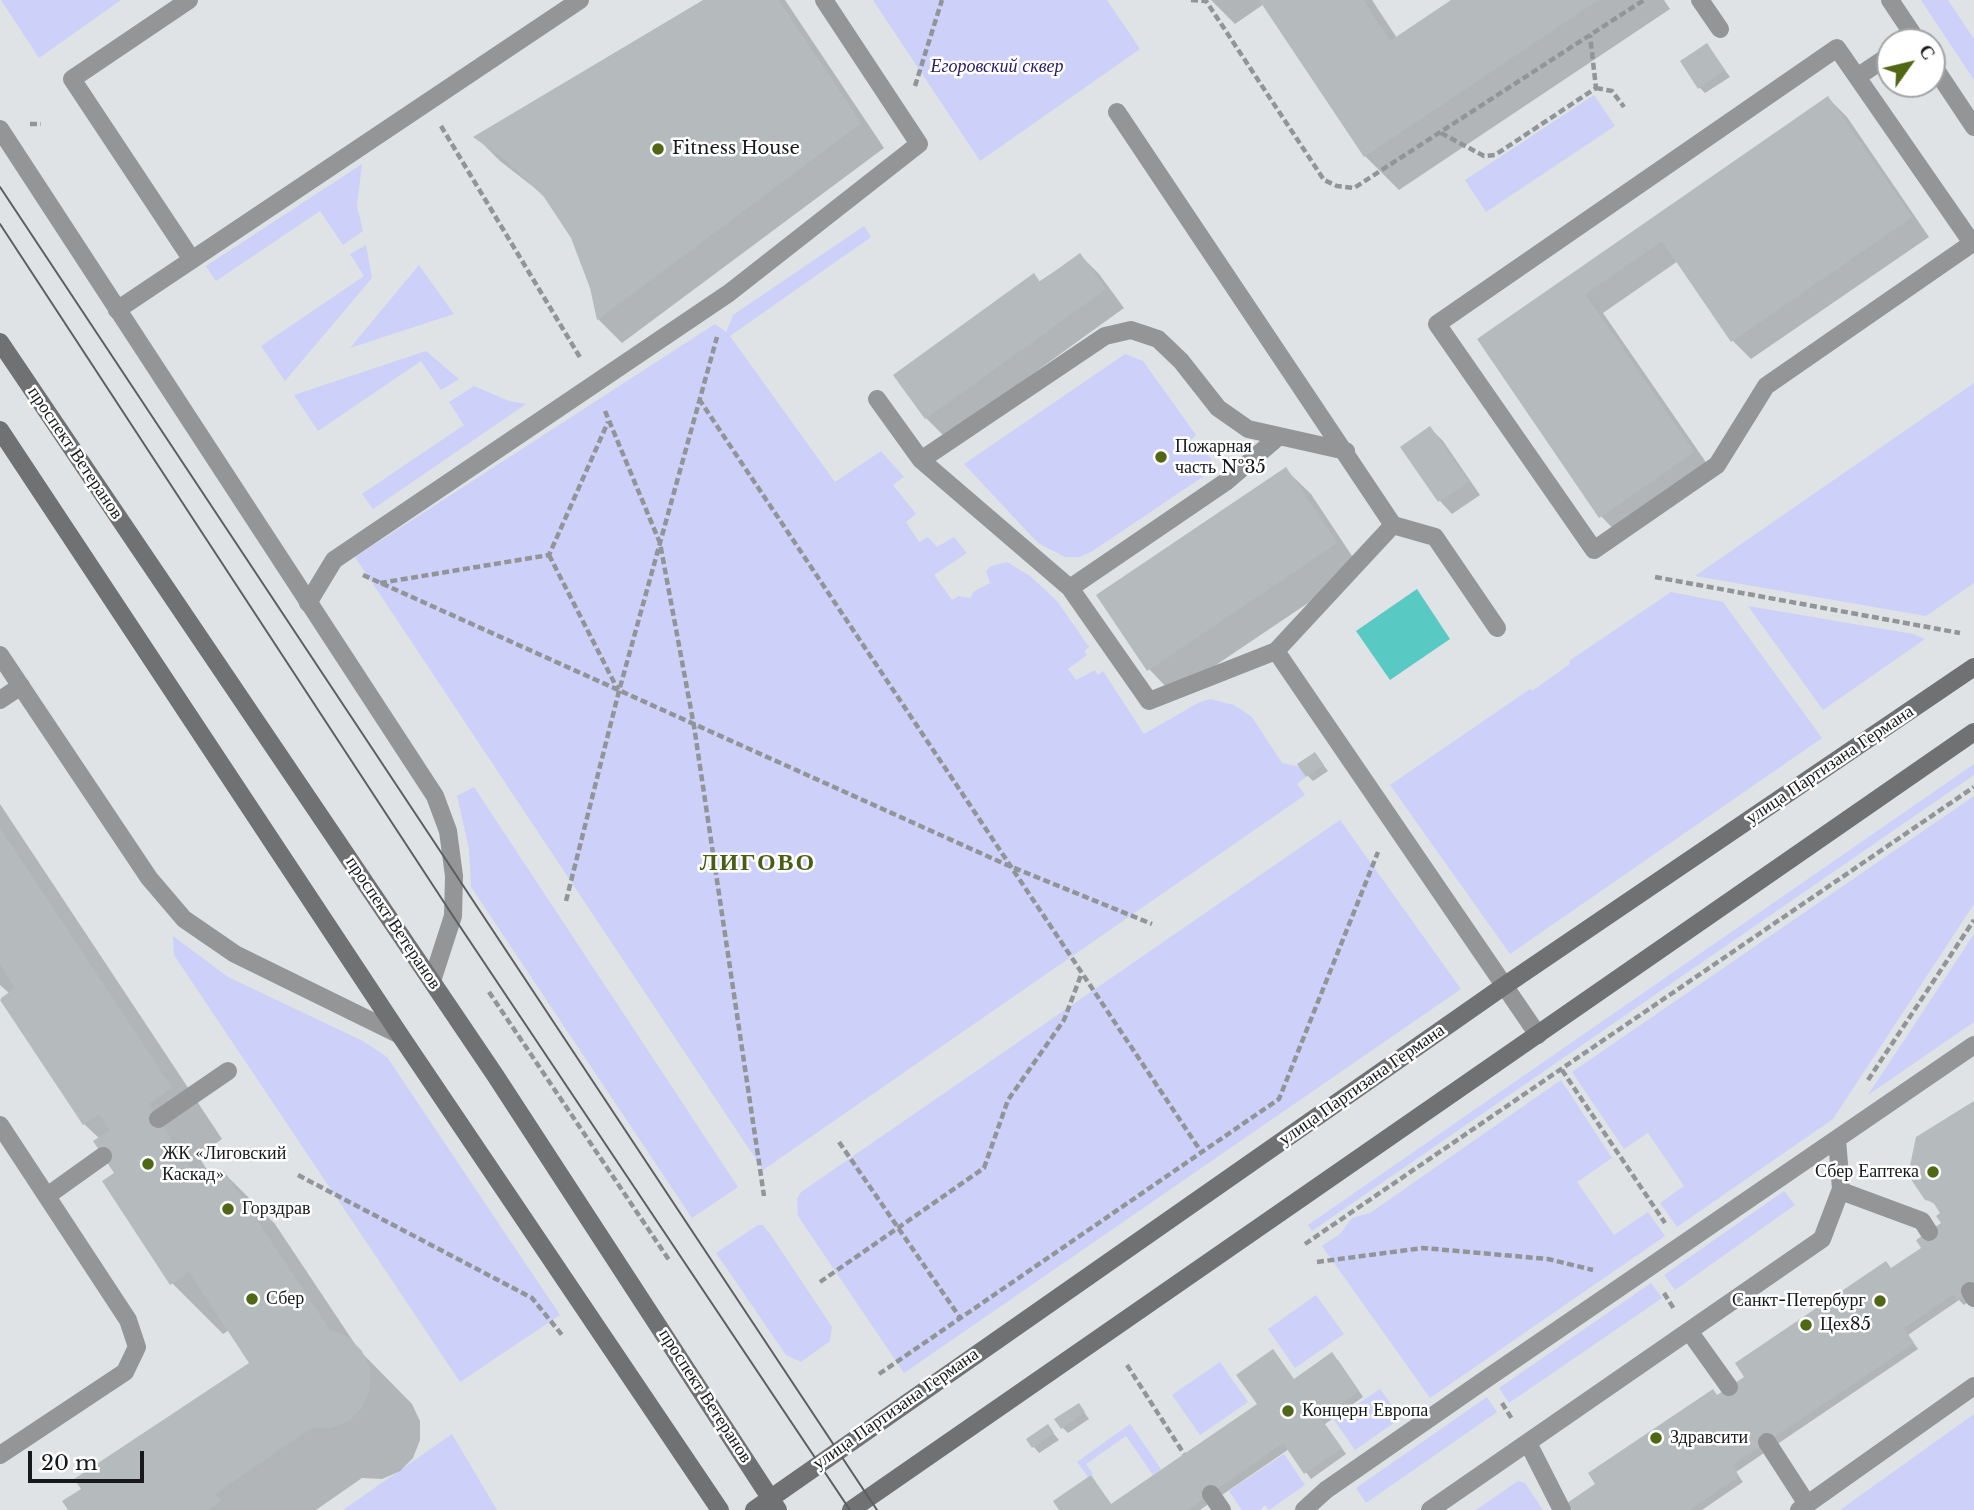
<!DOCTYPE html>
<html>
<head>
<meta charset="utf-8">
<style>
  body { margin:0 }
  #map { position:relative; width:1974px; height:1510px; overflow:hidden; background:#dfe3e6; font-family:"Libre Baskerville",serif }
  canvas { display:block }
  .north { position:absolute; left:1876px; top:28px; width:70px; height:70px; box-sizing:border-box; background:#fff; border:2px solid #a2a3a3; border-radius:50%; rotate:56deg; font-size:19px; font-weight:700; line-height:28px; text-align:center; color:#17191a }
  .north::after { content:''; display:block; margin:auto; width:24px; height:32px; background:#516715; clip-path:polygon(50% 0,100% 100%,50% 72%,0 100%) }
  .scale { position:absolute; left:28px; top:1451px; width:116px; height:32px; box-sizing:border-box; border:4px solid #17191a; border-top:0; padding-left:9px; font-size:21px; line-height:24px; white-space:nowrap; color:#17191a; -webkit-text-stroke:5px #fff; paint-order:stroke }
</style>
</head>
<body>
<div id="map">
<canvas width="1974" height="1510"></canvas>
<div class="north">С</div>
<div class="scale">20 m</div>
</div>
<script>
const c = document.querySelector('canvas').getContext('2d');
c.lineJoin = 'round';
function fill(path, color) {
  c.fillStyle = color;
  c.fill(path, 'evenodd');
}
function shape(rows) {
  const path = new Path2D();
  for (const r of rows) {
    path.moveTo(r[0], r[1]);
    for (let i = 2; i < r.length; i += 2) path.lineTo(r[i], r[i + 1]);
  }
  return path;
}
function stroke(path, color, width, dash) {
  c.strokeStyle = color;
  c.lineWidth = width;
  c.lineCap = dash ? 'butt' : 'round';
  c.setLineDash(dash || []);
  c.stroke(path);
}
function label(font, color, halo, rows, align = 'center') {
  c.font = font + ' "Libre Baskerville",serif';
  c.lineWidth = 5;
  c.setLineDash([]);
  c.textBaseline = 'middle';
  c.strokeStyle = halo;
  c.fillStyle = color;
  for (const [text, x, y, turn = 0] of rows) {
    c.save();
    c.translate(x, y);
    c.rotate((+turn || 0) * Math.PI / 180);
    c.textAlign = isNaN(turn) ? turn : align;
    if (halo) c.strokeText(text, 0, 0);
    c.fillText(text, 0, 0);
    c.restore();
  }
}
fill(shape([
  [1,0,121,0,39,58],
  [873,0,1107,0,1140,49,980,161],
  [1921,0,1948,0,1974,39,1974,80],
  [1594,95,1615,126,1486,212,1465,180],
  [362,164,357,206,363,231,343,245,320,211,216,281,206,266],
  [864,226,871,237,730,336,835,482,881,451,904,477,893,485,916,514,906,522,919,542,928,537,937,547,954,537,967,553,934,575,952,600,959,596,971,598,973,592,990,583,986,571,991,566,1007,562,1030,576,1057,601,1089,647,1084,651,1087,655,1068,669,1076,680,1095,670,1098,675,1103,671,1144,734,1198,703,1210,699,1234,705,1252,717,1282,763,1300,767,1306,777,1297,784,1305,795,763,1170,355,557,715,324,726,332,733,315],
  [366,245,372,278,285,381,261,346,364,276,350,254],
  [419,265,454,314,350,348],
  [426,351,459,379,441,390,421,361,318,431,294,395],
  [1125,354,1143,361,1196,435,1191,440,1195,447,1201,443,1216,468,1091,552,1079,557,1065,557,1038,543,964,464],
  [1974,383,1974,583,1926,616,1695,576],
  [474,386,509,401,526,404,373,509,362,494,464,425,449,402],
  [1671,592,1723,602,1822,738,1510,954,1390,785,1530,689,1532,691,1570,664,1569,661],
  [1748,606,1913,634,1925,639,1823,710],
  [1974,764,1974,775,1312,1231,1308,1225],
  [474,787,738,1187,692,1218,471,887,469,849,457,796],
  [1974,796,1974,904,1833,1119,1677,1227,1660,1203,1684,1186,1648,1133,1624,1149,1572,1072],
  [1340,820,1461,989,904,1373,798,1216,797,1199,801,1192],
  [1974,934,1974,1022,1868,1095],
  [173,936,228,977,363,1041,387,1057,560,1315,460,1382,174,955],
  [1561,1080,1612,1158,1577,1182,1614,1235,1648,1212,1665,1236,1430,1398,1322,1246,1340,1234,1352,1218,1370,1213],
  [1784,1191,1795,1205,1675,1290,1664,1275],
  [758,1225,763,1225,770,1234,832,1327,830,1341,801,1362,786,1355,716,1253],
  [1651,1283,1662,1298,1509,1403,1499,1388],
  [1316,1295,1344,1334,1295,1368,1268,1329],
  [1220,1362,1248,1402,1200,1435,1172,1395],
  [1380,1389,1401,1418,1355,1450,1334,1420],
  [1487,1397,1497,1412,1366,1503,1356,1488],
  [1974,1414,1974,1510,1840,1510],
  [1130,1424,1161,1469,1153,1475,1126,1436,1086,1464,1093,1474,1088,1477,1077,1462],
  [452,1434,497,1510,343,1510],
  [1284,1454,1305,1485,1269,1510,1265,1505,1260,1510,1242,1510,1229,1491],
  [1518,1481,1525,1483,1543,1510,1476,1510]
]), '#cdd0f8');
fill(shape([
  [1417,589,1450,639,1390,680,1356,631]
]), '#59c9c4');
fill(shape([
  [707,0,785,0,884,148,622,343,598,319,591,287,573,237,545,196,500,161,476,137],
  [1211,0,1372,0,1397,38,1454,0,1664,0,1670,9,1399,190,1365,156,1264,4,1235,24],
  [1707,45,1730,77,1705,93,1699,87],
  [1828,98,1847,117,1929,237,1751,359,1733,341,1678,261,1603,313,1712,471,1619,535,1601,516,1479,339],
  [1080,255,1099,274,1124,308,945,437,926,418,895,375],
  [1430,428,1443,441,1480,495,1452,514,1440,501,1402,447],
  [1286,470,1311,494,1360,568,1173,694,1149,669],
  [1315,754,1328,771,1313,781,1308,776],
  [0,804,222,1139,198,1156,214,1180,224,1173,275,1224,359,1350,412,1404,420,1421,420,1440,413,1458,400,1471,382,1479,362,1478,316,1510,70,1510,251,1364,229,1330,223,1334,172,1283,100,1139,84,1124,1,998,9,993,0,985],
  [1974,1102,1974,1298,1964,1305,1959,1300,1908,1335,1918,1349,1736,1472,1743,1482,1702,1510,1572,1510,1718,1396,1924,1249,1943,1224,1938,1206,1926,1199],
  [1338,1360,1363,1397,1325,1424,1346,1454,1311,1479,1289,1449,1200,1510,1061,1510,1091,1477,1112,1505,1295,1380],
  [1079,1405,1089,1419,1068,1433,1062,1427],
  [1048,1427,1059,1440,1039,1453,1028,1440]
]), '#0003');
fill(shape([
  [703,0,778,0,861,123,597,320,590,288,571,238,544,197,507,161,473,137],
  [1259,0,1363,0,1390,41,1451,0,1598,0,1364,157],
  [1707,43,1725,70,1698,89,1680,61],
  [1828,96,1912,217,1731,342,1662,241,1585,294,1694,452,1599,518,1477,339],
  [1080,253,1106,289,925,419,893,375,1034,273,1040,282],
  [1430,426,1469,482,1438,502,1400,447],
  [1286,467,1337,543,1147,671,1096,595],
  [1315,752,1324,765,1306,777,1297,764],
  [0,828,172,1088,148,1104,202,1186,224,1171,330,1330,348,1337,362,1351,370,1369,370,1389,362,1407,349,1421,330,1428,311,1428,215,1494,221,1501,208,1510,68,1510,62,1501,81,1489,74,1479,249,1363,189,1272,170,1285,102,1181,114,1173,93,1141,110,1130,99,1114,83,1125,0,1000,15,987,0,964],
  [1974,1101,1974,1288,1957,1300,1954,1294,1904,1328,1914,1343,1732,1465,1739,1476,1689,1510,1572,1510,1567,1503,1595,1484,1588,1473,1713,1389,1717,1395,1744,1377,1735,1363,1886,1261,1891,1268,1921,1248,1916,1240,1941,1223,1936,1216,1940,1213,1933,1202,1925,1200,1908,1175,1916,1137],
  [1273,1349,1294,1379,1332,1352,1359,1391,1320,1418,1342,1448,1304,1474,1283,1443,1187,1510,1059,1510,1053,1501,1091,1475,1111,1504,1257,1404,1236,1375],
  [1079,1403,1085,1412,1061,1429,1054,1419],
  [1048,1424,1054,1433,1032,1448,1026,1439]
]), '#b5bbbc');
stroke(shape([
  [1191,0,1206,1,1324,180,1337,186,1354,188,1644,0],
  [915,86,942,0],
  [1596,88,1612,91,1624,107],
  [30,124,41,124],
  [441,126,581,359],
  [1441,133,1484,156,1495,155,1596,88,1590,35],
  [699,399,1202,1153],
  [605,411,660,543,694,726,764,1196],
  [549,555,618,690],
  [363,575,1007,865,1152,924],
  [1655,577,1960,633],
  [380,583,549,555,608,422],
  [566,901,619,691,717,337],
  [489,992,669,1260],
  [1562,1070,1665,1223],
  [1868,1080,1974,920],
  [839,1142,961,1319],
  [298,1175,532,1298,562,1335],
  [1305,1244,1974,787],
  [1317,1262,1423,1248,1548,1259,1593,1270],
  [820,1282,984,1168,1008,1100,1064,1020,1081,975],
  [1664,1293,1674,1309],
  [1127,1365,1184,1454],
  [879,1374,1279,1099,1378,852],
  [1502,1403,1512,1419]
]), '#919597', 4.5, [7, 3.5]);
stroke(shape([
  [189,0,72,79,192,260],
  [1700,0,1720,29],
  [1857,77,1890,55],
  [1117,112,1393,525,1276,651,1538,1035],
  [1972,243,1837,48,1437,324,1594,550,1717,465,1766,386,1974,242],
  [117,310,580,0],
  [877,399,921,460,1070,588,1149,701,1276,651],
  [921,460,1105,336,1131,330,1158,339,1181,361,1218,408,1248,429,1346,451],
  [1393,525,1435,537,1497,628],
  [1070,588,1227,481,1277,438],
  [308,603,334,560,729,293,919,144,824,0],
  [0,700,21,686],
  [158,1119,228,1071],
  [0,1125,128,1320,137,1347,125,1372,0,1455],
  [1841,1191,1922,1221,1929,1232],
  [47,1196,103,1156],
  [1970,1291,1974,1298],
  [1689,1331,1729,1387],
  [1767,1442,1807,1504],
  [1528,1443,1562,1510],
  [1211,1494,1222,1510],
  [1304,1510,1326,1490,1486,1379,1974,1045],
  [1430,1510,1822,1239,1841,1189,1837,1139],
  [1799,1510,1974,1386]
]), '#949597', 18);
stroke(shape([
  [1890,0,1918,42],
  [1932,64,1974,127],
  [0,129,435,796,448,831,454,876,453,916,432,981],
  [0,655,149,878,184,919,235,954,400,1035]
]), '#949597', 18);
stroke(shape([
  [0,342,495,1075,778,1510],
  [0,430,400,1035,720,1510],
  [754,1510,1504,986,1974,667],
  [851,1510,1974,732]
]), '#6f7173', 18);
stroke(shape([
  [0,187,877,1510],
  [0,224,453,916,850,1510]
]), '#5c5f61', 2);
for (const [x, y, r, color] of [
  [658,149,7,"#516715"],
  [1161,457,7,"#516715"],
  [148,1164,7,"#516715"],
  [1933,1172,7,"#516715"],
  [228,1209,7,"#516715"],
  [252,1299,7,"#516715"],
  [1880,1301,7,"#516715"],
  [1806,1325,7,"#516715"],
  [1288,1411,7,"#516715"],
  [1656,1438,7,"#516715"]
]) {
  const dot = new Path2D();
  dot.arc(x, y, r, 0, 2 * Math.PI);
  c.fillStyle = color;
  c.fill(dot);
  stroke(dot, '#fff', 2.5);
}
label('italic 18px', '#271a6b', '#fff', [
  ["Егоровский сквер",997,67]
]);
label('18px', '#17191a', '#fff', [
  ["Fitness House",672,149],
  ["Пожарная",1175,447],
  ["часть №35",1175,468],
  ["ЖК «Лиговский",162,1154],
  ["Каскад»",162,1175],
  ["Сбер Еаптека",1919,1172,"right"],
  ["Горздрав",242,1209],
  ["Сбер",266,1299],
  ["Санкт-Петербург",1866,1301,"right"],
  ["Цех85",1820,1325],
  ["Концерн Европа",1302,1411],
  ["Здравсити",1670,1438]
], 'left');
label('18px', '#17191a', '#fff', [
  ["проспект Ветеранов",75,453,56],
  ["улица Партизана Германа",1830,765,-34],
  ["проспект Ветеранов",393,923,56],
  ["улица Партизана Германа",1362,1085,-35],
  ["проспект Ветеранов",705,1396,57],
  ["улица Партизана Германа",896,1409,-35]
]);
c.letterSpacing = '2px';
label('bold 24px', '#495d13', '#fff', [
  ["ЛИГОВО",758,863]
]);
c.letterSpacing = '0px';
</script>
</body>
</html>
